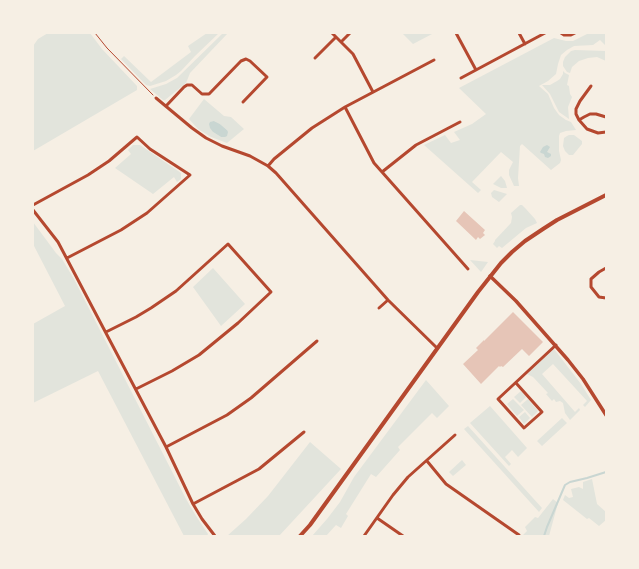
<!DOCTYPE html>
<html>
<head>
<meta charset="utf-8">
<style>
  body { margin:0 }
  #map { position:relative; width:639px; height:569px; overflow:hidden; background:#f6efe4; font-family:"Fira Sans Condensed",sans-serif }
  canvas { display:block }
  .frame { position:absolute; inset:0; border:34px solid #f6efe4; pointer-events:none }
</style>
</head>
<body>
<div id="map">
<canvas width="639" height="569"></canvas>
<div class="frame"></div>
</div>
<script>
const c = document.querySelector('canvas').getContext('2d');
c.lineJoin = 'round';
function fill(path, color) {
  c.fillStyle = color;
  c.fill(path, 'evenodd');
}
function shape(rows) {
  const path = new Path2D();
  for (const r of rows) {
    path.moveTo(r[0], r[1]);
    for (let i = 2; i < r.length; i += 2) path.lineTo(r[i], r[i + 1]);
  }
  return path;
}
function stroke(path, color, width, dash) {
  c.strokeStyle = color;
  c.lineWidth = width;
  c.lineCap = dash ? 'butt' : 'round';
  c.setLineDash(dash || []);
  c.stroke(path);
}
fill(shape([
  [48,33,90,33,102,49,137,86,137,90,33,151,33,46,38,39],
  [207,33,219,33,195,56,181,71,176,75,166,81,150,86,146,85,121,59,124,56,151,82,191,52,188,46],
  [223,33,228,33,190,73,186,83,165,100,163,100,150,89,166,84,177,78],
  [402,33,434,33,413,44],
  [589,33,606,33,606,46,600,40,593,45,574,46,567,50,561,55,558,64,556,74,548,81,539,86,548,94,554,108,559,115,566,120,571,122,576,130,566,131,560,133,559,136,559,151,561,160,560,163,551,170,522,144,520,146,518,178,519,186,514,186,509,175,509,170,513,162,501,152,472,182,481,190,478,193,424,145,445,135,451,143,460,140,454,132,472,124,486,114,459,88,554,38,566,41,573,41],
  [575,50,606,51,606,61,597,57,588,58,579,61,572,67,570,73,567,72,563,66,563,62,565,57,571,51],
  [563,71,565,73,569,75,567,85,569,86,570,94,572,97,568,107,569,119,559,112,550,94,542,85,550,85,557,81,560,79,563,74],
  [204,99,224,116,231,117,244,129,227,143,211,137,198,129,189,119],
  [214,121,220,124,227,130,221,137,213,132],
  [569,135,574,135,582,141,582,144,573,155,569,155,565,151,563,146,564,138,567,136],
  [133,145,140,145,181,173,181,179,177,182,174,177,153,194,115,168,131,154,128,150],
  [501,176,505,181,507,188,501,188,493,184],
  [494,190,507,194,499,202,492,197,491,193],
  [520,205,522,205,526,209,535,219,537,223,526,228,502,248,499,246,497,248,493,244,495,241,495,240,511,223,512,217,511,213],
  [33,222,56,253,62,259,74,279,186,499,196,516,208,534,207,536,184,536,98,371,33,403,33,324,65,306,33,244],
  [470,260,488,262,481,272],
  [213,268,245,304,221,326,193,287],
  [554,349,581,384,591,400,585,407,583,405,587,401,553,364,542,374,575,412,579,408,580,410,570,420,565,413,563,403,560,401,556,402,554,399,552,401,546,394,548,393,533,377,527,374],
  [426,380,449,406,437,418,432,413,398,447,400,450,376,477,371,474,346,514,348,516,341,528,336,525,326,536,312,536,327,519,340,502,354,477],
  [521,391,526,397,520,403,514,397],
  [513,399,524,410,517,416,507,404],
  [528,399,538,411,532,417,521,405],
  [490,406,527,448,518,457,512,450,505,457,511,464,509,466,470,423],
  [525,412,530,418,524,424,519,417],
  [562,418,567,423,542,446,537,441],
  [468,426,542,508,539,512,464,429],
  [310,442,341,469,279,536,227,536,246,519,268,496],
  [462,460,466,465,453,476,449,472],
  [592,479,597,504,606,512,606,520,599,526,589,518,587,519,563,500,565,495,569,498,573,497,571,489,579,487,583,489,583,482],
  [553,499,558,503,549,536,522,536,527,531,525,527,535,517,538,518]
]), '#e2e4dc');
fill(shape([
  [214,121,220,124,227,130,228,132,227,136,225,137,221,137,213,132,210,128,209,124,210,122],
  [547,145,550,147,547,152,551,154,551,156,548,158,545,157,544,154,541,153,540,152,543,147]
]), '#c9d6d2');
stroke(shape([
  [544,536,547,527,565,485,570,482,587,478,606,472]
]), '#c9d6d2', 2);
fill(shape([
  [464,211,485,230,483,233,485,235,480,239,478,237,476,240,456,221],
  [513,312,543,342,529,356,522,349,503,367,501,366,500,367,499,366,481,384,463,364,478,350,476,348,484,340,484,341]
]), '#e6c5b7');
stroke(shape([
  [95,33,107,48,153,95]
]), '#b5482f', 1);
stroke(shape([
  [332,33,353,54,373,92],
  [456,33,476,70],
  [519,33,525,44],
  [561,33,564,35,571,35,575,33],
  [341,42,350,33],
  [315,58,336,37],
  [461,78,545,33],
  [591,86,580,101,576,109,576,114,579,120,587,129,598,133,606,132],
  [156,98,192,128,206,138,222,146,250,156,268,166,276,173,388,300,437,348],
  [166,106,184,87,187,85,192,85,202,94,209,94,241,61,246,59,250,61,267,77,243,102],
  [345,107,374,163,468,269],
  [579,120,584,117,590,114,596,114,606,117],
  [268,166,274,159,312,128,345,107,434,60],
  [382,172,416,145,460,122],
  [33,205,88,175,109,161,137,137,150,149,190,175,147,213,121,230,67,258],
  [33,210,58,242,166,447,193,504,202,519,215,536],
  [606,268,599,272,591,279,591,287,599,297,606,298],
  [379,308,388,300],
  [106,332,136,317,151,308,176,291,228,244,271,292,238,323,199,355,172,371,136,389],
  [516,383,542,412,524,428,498,399,556,345],
  [166,447,227,415,251,398,317,341],
  [427,461,446,484,519,535],
  [193,504,259,469,304,432],
  [377,518,403,536],
  [364,536,393,495,408,477,455,435]
]), '#b5482f', 3);
stroke(shape([
  [490,276,516,301,568,360,583,379,606,415]
]), '#b5482f', 3.5);
stroke(shape([
  [300,536,310,525,478,292,501,263,512,252,525,241,543,229,557,220,606,195]
]), '#b5482f', 4);
</script>
</body>
</html>
